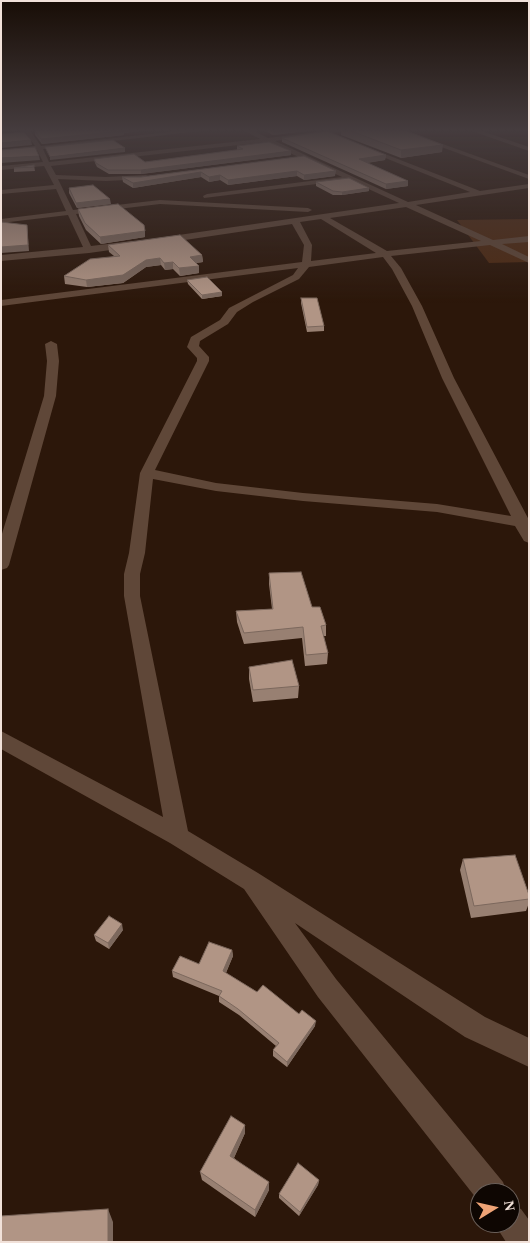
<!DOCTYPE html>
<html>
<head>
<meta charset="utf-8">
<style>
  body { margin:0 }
  #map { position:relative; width:530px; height:1243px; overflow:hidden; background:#2c170a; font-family:Georgia,serif }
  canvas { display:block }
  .frame { position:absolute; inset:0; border:2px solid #f1e1d9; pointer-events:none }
  .north { position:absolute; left:470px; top:1183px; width:50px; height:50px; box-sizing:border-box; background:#0e0602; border:1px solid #695e58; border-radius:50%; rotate:81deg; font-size:14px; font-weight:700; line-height:20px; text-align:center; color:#f1e1d9 }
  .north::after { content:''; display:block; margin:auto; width:18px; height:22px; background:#efa376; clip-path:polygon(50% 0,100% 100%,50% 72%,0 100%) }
</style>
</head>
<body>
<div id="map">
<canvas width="530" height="1243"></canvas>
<div class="frame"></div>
<div class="north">N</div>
</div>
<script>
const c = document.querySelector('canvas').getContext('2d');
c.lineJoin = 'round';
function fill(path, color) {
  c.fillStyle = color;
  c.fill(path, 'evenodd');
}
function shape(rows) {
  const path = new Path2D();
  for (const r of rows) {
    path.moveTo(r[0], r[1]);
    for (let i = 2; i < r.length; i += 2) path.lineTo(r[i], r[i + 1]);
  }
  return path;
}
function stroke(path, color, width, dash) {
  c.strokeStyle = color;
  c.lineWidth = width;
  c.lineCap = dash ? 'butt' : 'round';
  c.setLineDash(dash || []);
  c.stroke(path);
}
fill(shape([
  [529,219,529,262,489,263,457,220]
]), '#4e2a12');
fill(shape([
  [23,129,29,129,41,146,196,129,218,129,43,149,49,162,260,139,241,129,250,129,268,138,340,129,361,129,275,141,408,202,470,192,363,149,363,147,367,147,480,191,529,184,529,188,416,205,493,240,529,236,529,242,502,244,529,257,529,263,490,245,391,256,401,268,422,306,454,378,529,520,529,543,524,541,515,526,437,512,303,501,216,491,153,479,145,553,140,574,140,596,188,831,258,873,485,1017,529,1038,529,1067,465,1037,295,923,336,979,503,1182,507,1193,480,1193,480,1203,318,997,244,889,170,843,1,749,1,731,163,817,124,596,124,574,129,553,140,473,197,361,197,358,187,347,191,337,220,320,229,308,293,275,298,268,1,306,1,300,302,262,304,245,292,224,158,244,154,241,158,238,399,203,349,180,204,198,203,196,207,194,342,177,266,142,51,166,56,175,106,177,146,175,150,177,146,179,106,181,58,179,73,210,160,200,308,208,312,210,308,212,160,204,76,214,91,246,132,241,136,244,132,247,89,253,1,261,1,255,83,247,68,215,1,223,1,219,66,211,56,189,1,194,1,190,54,185,44,166,1,170,1,166,43,162,37,150,1,154,1,150,35,146,23,129],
  [406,207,481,241,387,251,330,218,406,207],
  [321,219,376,253,311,261,312,245,300,222,321,219],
  [383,257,392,269,412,306,442,378,511,516,437,504,303,493,216,483,155,470,209,361,209,357,199,346,200,341,228,324,237,312,253,302,299,279,309,267,383,257],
  [392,129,401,129,529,175,529,179,392,129],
  [466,129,476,129,529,147,529,151,466,129],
  [51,341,57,344,59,361,56,396,9,565,7,568,1,570,1,537,44,396,47,361,45,344,51,341],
  [510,1204,521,1209,529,1220,529,1242,506,1242,499,1231,496,1223,510,1223,510,1204]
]), '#5f4738');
fill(shape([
  [44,129,147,129,147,130,124,133,124,135,42,144,35,135,35,131],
  [261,129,323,129,273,135],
  [341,129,402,129,442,152,401,158,341,135],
  [282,138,386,155,385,160,367,163,408,181,408,186,386,189,282,142],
  [237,146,291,155,141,174,109,174,97,167,95,163,94,159,145,162,237,150],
  [304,156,335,176,304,180,297,176,228,185,220,180,209,182,201,177,133,188,123,182,122,177,141,177],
  [34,165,35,171,14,172,14,168],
  [316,182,369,191,342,195,333,195,316,186],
  [69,188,111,204,77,208,69,193],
  [78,209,144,225,145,237,101,244,86,230,79,216],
  [108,245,202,255,203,262,196,263,199,266,199,273,180,276,173,269,165,270,161,265,146,267,123,283,87,287,65,284,64,276,114,256,109,252],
  [187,280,222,292,222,296,202,299,188,284],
  [301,298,324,326,324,331,307,332,301,303],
  [269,573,312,607,326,625,326,636,323,636,328,653,327,664,305,666,302,638,244,644,237,622,236,611,272,609,269,584],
  [249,667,299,686,298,698,253,702,249,679],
  [463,859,529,895,529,903,526,911,471,918,460,870],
  [123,930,109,949,96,941,94,935],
  [232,950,233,956,226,973,257,992,315,1026,287,1067,273,1056,273,1050,276,1046,239,1015,219,1002,219,996,173,977,172,971,199,964],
  [245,1125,245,1133,234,1158,269,1190,255,1217,202,1180,200,1172],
  [319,1180,318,1185,299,1216,279,1198,279,1194]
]), '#988072');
fill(shape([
  [1,129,21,129,1,131],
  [120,129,147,129,147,130,124,133,124,135,42,144,41,139],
  [273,129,323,129,273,135],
  [31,140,32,145,1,148,1,143],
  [443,145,442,152,401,158,401,150],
  [125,148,125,152,50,160,50,157],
  [291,151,291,155,141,174,141,170],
  [386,155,385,160,358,164,359,159],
  [39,156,40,160,1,163,1,158],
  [297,171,297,176,228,185,228,180],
  [336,171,335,176,304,180,304,175],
  [201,172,201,177,133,188,133,183],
  [220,175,220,180,209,182,209,177],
  [408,181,408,186,386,189,386,184],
  [369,188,369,191,342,195,342,192],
  [110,199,111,204,77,208,76,203],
  [27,225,29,251,1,253,1,247],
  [145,231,145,237,101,244,100,237],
  [202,255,203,262,190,264,190,257],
  [160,258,161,265,146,267,123,283,87,287,86,280,146,260],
  [173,262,173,269,165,270,164,263],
  [199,266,199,273,180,276,179,268],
  [222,292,222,296,202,299,202,295],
  [122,924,123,930,109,949,108,943],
  [232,950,233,956,224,977,223,971],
  [316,1021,315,1026,287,1067,287,1062],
  [245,1125,245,1133,231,1164,230,1156],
  [319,1180,318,1185,299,1216,300,1212],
  [269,1182,269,1190,255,1217,255,1210],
  [108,1209,113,1222,113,1242,108,1242]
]), '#7c685d');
const building = shape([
  [44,129,121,129,123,131,41,139,35,131,44,129],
  [346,129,402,129,443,145,401,150,346,129],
  [327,131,386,155,359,159,408,181,386,184,282,138,327,131],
  [24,132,31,140,1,143,1,134,24,132],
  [113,140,125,148,50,157,45,147,113,140],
  [269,142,291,151,141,170,108,170,96,163,94,159,134,154,145,162,243,149,237,146,269,142],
  [35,147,39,156,1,158,1,150,35,147],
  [304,156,336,171,304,175,297,171,228,180,220,175,209,177,201,172,133,183,122,177,141,177,304,156],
  [34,165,34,167,14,168,34,165],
  [349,178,369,188,342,192,333,191,316,182,349,178],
  [93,185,110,199,76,203,69,188,93,185],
  [118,204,144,225,145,231,100,237,85,223,78,209,118,204],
  [1,222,27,225,28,245,1,247,1,222],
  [180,235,202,255,190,257,199,266,179,268,173,262,164,263,160,258,146,260,123,275,86,280,64,276,90,259,120,256,108,245,180,235],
  [207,277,222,292,202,295,187,280,207,277],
  [301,298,317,298,324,326,307,327,301,298],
  [301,572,312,607,320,607,326,625,321,626,328,653,306,655,303,627,244,633,236,611,273,609,269,573,301,572],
  [292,660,299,686,253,690,249,667,292,660],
  [515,855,529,895,529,899,474,906,463,859,515,855],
  [109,916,122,924,108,943,94,935,109,916],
  [209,942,232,950,223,971,257,992,263,985,299,1014,302,1010,316,1021,287,1062,273,1050,279,1043,238,1009,219,996,222,991,172,971,180,956,199,964,209,942],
  [231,1116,245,1125,230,1156,269,1182,255,1210,200,1172,231,1116],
  [298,1163,319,1180,300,1212,279,1194,298,1163],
  [108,1209,108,1242,1,1242,1,1216,108,1209]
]);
fill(building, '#b19585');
stroke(building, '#7c685d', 1);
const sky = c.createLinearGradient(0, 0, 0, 303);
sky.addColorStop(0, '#180d06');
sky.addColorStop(0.43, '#453c3e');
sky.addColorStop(1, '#453c3e00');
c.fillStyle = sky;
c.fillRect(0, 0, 530, 303);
</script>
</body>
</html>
